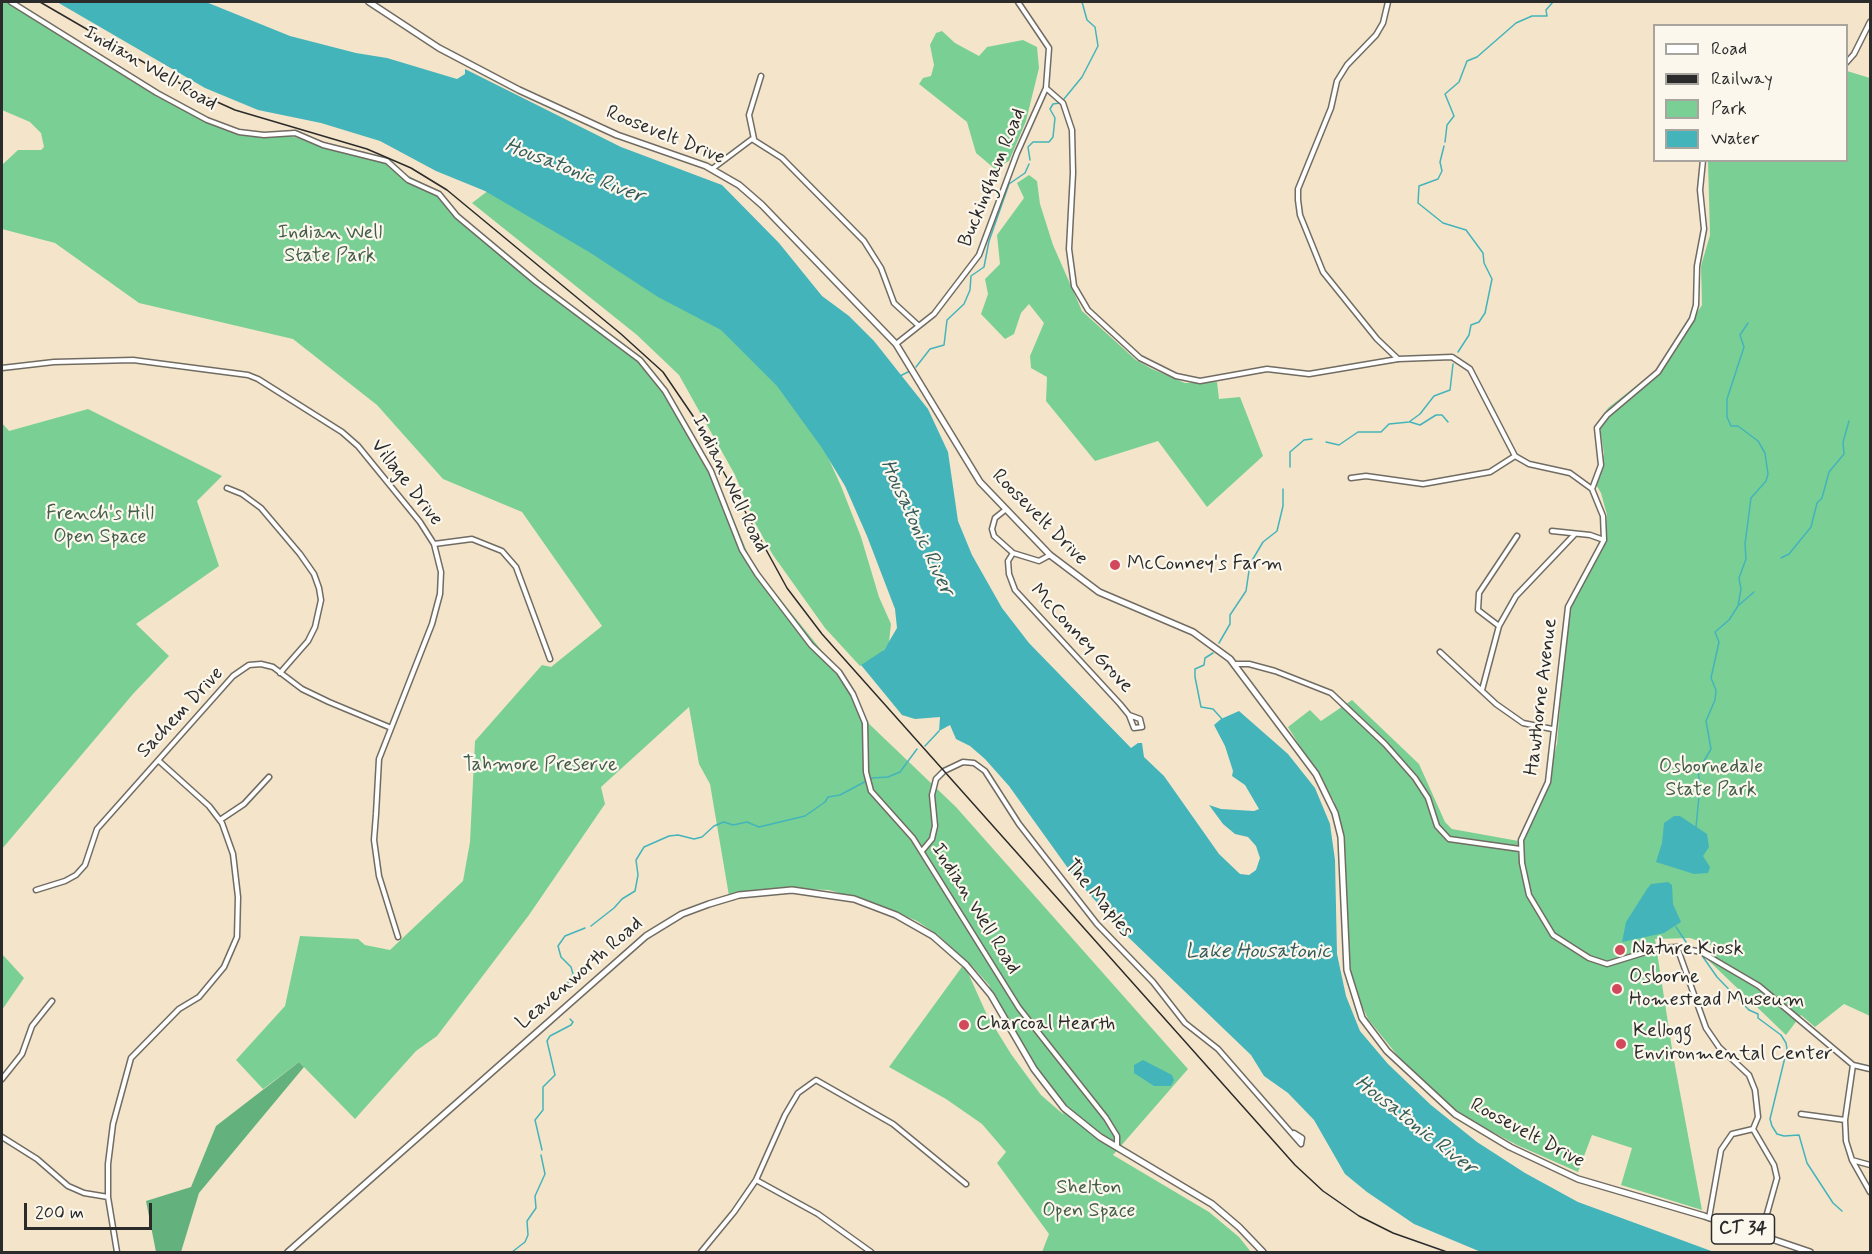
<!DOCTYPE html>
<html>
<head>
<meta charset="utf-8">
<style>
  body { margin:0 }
  #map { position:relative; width:1872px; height:1254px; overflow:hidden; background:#f4e5ca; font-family:Mynerve,sans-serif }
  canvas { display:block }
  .frame { position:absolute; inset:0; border:3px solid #2b2b2b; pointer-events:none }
  .legend { position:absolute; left:1653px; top:24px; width:195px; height:138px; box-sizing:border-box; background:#fbf7ec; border:2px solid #a8a59f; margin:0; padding:8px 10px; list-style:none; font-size:18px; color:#2b2b2b }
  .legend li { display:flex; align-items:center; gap:12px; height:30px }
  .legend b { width:30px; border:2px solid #a8a59f }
  .scale { position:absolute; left:24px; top:1203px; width:128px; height:27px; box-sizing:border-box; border:3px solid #2b2b2b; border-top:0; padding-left:8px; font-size:18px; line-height:21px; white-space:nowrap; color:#2b2b2b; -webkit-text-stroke:4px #fbf7ec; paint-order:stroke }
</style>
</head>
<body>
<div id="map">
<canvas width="1872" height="1254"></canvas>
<div class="frame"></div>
<ul class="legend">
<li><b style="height:8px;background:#fff"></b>Road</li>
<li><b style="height:8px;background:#2b2b2b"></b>Railway</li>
<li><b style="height:16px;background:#7ad094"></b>Park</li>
<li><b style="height:16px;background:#44b4bb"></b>Water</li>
</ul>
<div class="scale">200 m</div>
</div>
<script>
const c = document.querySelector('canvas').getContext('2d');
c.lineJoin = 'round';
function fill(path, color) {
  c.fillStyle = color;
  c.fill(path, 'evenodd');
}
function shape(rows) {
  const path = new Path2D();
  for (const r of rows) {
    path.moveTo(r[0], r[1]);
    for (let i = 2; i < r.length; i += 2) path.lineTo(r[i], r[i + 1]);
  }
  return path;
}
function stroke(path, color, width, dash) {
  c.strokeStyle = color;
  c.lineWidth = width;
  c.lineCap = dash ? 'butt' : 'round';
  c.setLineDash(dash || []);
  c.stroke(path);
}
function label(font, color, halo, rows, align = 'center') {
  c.font = font + ' Mynerve,sans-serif';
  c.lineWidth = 4.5;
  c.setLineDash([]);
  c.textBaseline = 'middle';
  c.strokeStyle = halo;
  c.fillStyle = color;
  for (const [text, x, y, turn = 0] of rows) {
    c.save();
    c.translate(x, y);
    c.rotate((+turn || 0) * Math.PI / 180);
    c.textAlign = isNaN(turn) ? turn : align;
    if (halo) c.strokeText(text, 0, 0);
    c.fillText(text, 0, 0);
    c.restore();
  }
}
fill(shape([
  [2,2,12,2,135,80,215,124,258,134,285,135,365,152,438,192,466,222,562,302,639,359,657,376,724,496,752,564,838,671,856,696,865,720,956,807,1188,1069,1113,1155,1209,1212,1239,1237,1251,1252,1042,1252,1049,1234,997,1163,1006,1152,982,1124,946,1099,889,1067,964,964,987,1015,1011,1054,1041,1095,1064,1115,1007,1026,989,985,973,967,938,935,917,921,874,903,829,890,779,888,729,896,710,784,699,764,689,707,601,787,605,804,529,915,437,1036,416,1051,355,1119,299,1062,263,1089,236,1060,285,1006,300,936,358,939,365,945,390,950,463,881,470,842,475,741,542,665,551,667,602,626,522,512,443,479,377,405,293,339,139,303,55,243,2,229,2,165,18,150,41,150,44,147,41,133,30,122,2,110],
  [942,31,955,43,979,56,987,47,1023,40,1037,47,1039,68,1026,121,1009,161,995,169,976,153,967,122,919,84,923,78,931,76,934,65,930,45,936,33],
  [1847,71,1870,78,1870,1016,1844,1004,1815,1027,1801,1015,1786,1035,1708,960,1713,946,1690,938,1655,939,1673,1055,1702,1210,1621,1185,1632,1148,1592,1135,1578,1172,1517,1145,1472,1121,1458,1112,1402,1061,1368,1019,1354,989,1348,965,1338,817,1334,801,1288,727,1310,710,1321,721,1352,700,1419,764,1445,822,1452,829,1524,842,1549,775,1557,744,1568,607,1606,528,1607,515,1601,493,1595,483,1604,454,1599,421,1608,408,1662,366,1702,305,1701,266,1710,235,1708,161,1846,160],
  [1029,175,1037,181,1040,204,1053,245,1082,311,1136,360,1152,369,1185,383,1217,382,1219,399,1240,397,1263,456,1207,507,1158,441,1095,461,1046,401,1047,377,1031,368,1030,356,1044,323,1029,304,1021,313,1014,334,1005,339,981,314,988,294,985,279,1000,264,997,235,1024,198,1017,183],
  [489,190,738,333,822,444,841,486,861,537,879,597,891,624,889,642,881,654,860,666,825,628,773,555,755,523,735,475,679,375,637,335,472,203],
  [88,409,222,476,197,501,219,566,136,624,169,656,133,694,2,849,2,423,9,431],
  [2,954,24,978,2,1010]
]), '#7ad094');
fill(shape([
  [299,1062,304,1067,199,1193,181,1252,156,1252,146,1201,191,1187,216,1126]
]), '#63b27e');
fill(shape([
  [57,2,206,2,290,36,356,53,387,58,457,79,465,74,465,69,621,147,722,185,779,243,822,296,849,316,874,341,928,409,948,452,958,521,972,555,1002,608,1029,643,1131,748,1138,743,1142,743,1144,757,1164,776,1219,854,1240,874,1249,875,1256,870,1260,858,1256,846,1248,837,1235,834,1223,824,1209,805,1221,809,1254,811,1259,809,1245,785,1232,776,1233,771,1225,746,1214,725,1221,719,1239,711,1288,754,1315,788,1330,824,1335,860,1337,954,1346,996,1360,1031,1388,1064,1431,1105,1477,1142,1525,1173,1578,1202,1714,1252,1481,1252,1414,1224,1367,1192,1345,1174,1314,1120,1288,1093,1264,1076,1251,1055,1127,936,1075,878,1009,786,985,759,970,746,956,739,950,725,939,731,940,717,915,719,902,715,861,665,884,650,897,628,895,609,867,536,845,486,822,448,777,386,721,330,658,297,589,252,485,191,436,171,380,141,321,123,258,110,205,88],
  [1674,816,1680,816,1707,834,1709,847,1703,856,1710,867,1708,873,1694,874,1656,862,1662,843,1664,823],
  [1668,882,1672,885,1673,904,1681,922,1664,933,1622,942,1626,922,1647,889,1651,884],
  [1143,1060,1172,1075,1174,1080,1171,1086,1154,1086,1134,1073,1134,1065]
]), '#44b4bb');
stroke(shape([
  [1064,99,1082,77,1098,46,1095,27,1087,20,1082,2],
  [1445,142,1447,125,1454,116,1445,94,1459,82,1467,61,1477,57,1516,23,1532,16,1547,16,1546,10,1553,2],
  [1444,146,1440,162,1442,171,1438,179,1419,186,1418,203,1443,223,1466,230,1483,253,1484,263,1492,279,1485,313,1479,322,1471,325,1469,335,1458,352],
  [1030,160,1028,147,1033,142,1049,142,1053,137,1055,118,1050,109,1053,104,1060,103],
  [916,367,930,349,944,345,947,320,964,304,970,290,971,276,984,267,989,241,1009,184,1025,173,1029,164],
  [898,377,910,371],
  [1410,422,1420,425,1436,415,1442,415,1448,422],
  [1326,442,1339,445,1358,432,1381,432,1389,424,1409,422,1420,414,1434,396,1450,390,1453,364],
  [1290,467,1290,452,1304,440,1312,439],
  [1781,558,1789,554,1811,527,1817,503,1822,498,1829,472,1844,454,1843,442,1849,421],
  [1739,605,1754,592],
  [1219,643,1230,624,1230,615,1246,591,1250,564,1263,542,1277,531,1283,506,1283,489],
  [1213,653,1205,658,1204,665,1195,669,1195,677,1201,707,1213,709,1222,719],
  [925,746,939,731],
  [1696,827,1700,786,1698,771,1711,749,1706,721,1715,700,1716,690,1711,678,1719,642,1715,632,1729,620,1738,606,1741,589,1739,578,1746,559,1745,544,1751,498,1766,481,1768,474,1765,453,1758,441,1738,426,1731,426,1727,417,1727,399,1744,347,1740,335,1748,323],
  [591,926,614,908,622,899,635,891,638,875,636,860,644,847,669,836,678,835,694,839,702,837,714,826,724,822,733,825,747,822,759,827,805,816,825,802,828,797,840,795,872,778,888,777,900,772,917,749],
  [1676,927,1686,942],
  [1703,957,1717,977,1749,1010,1758,1014,1758,1018,1781,1035,1786,1043,1787,1049,1770,1119,1772,1126,1777,1134,1784,1136,1799,1135,1807,1163,1833,1203,1842,1211],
  [561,994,573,974,571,967,561,957,558,946,565,936,585,928],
  [542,1150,535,1120,543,1110,543,1087,555,1075,547,1041,550,1036,571,1025,573,1022,570,1019],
  [512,1252,525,1242,528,1235,527,1221,536,1208,535,1196,545,1174,541,1155]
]), '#44b4bb', 1.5);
const minor = shape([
  [11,2,157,93,207,120,239,132,264,135,295,133,323,145,387,161,408,180,439,194,457,216,536,282,640,360,665,391,711,471,742,550,757,574,811,645,839,672,853,694,865,723,866,772,871,791,913,838,1019,1008,1106,1118,1117,1136,1117,1147],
  [1388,2,1383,23,1376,35,1347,65,1337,81,1331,108,1298,189,1298,200,1300,215,1323,272,1377,339,1398,359],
  [1846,63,1854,54,1870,22],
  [1046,88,1063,103,1072,130,1073,173,1069,249,1074,286,1088,310,1140,358,1176,376,1200,381,1267,369,1309,374,1398,359,1452,357,1470,369,1515,456,1529,464,1570,473,1592,489,1603,516,1604,540,1568,607,1548,782,1521,840,1522,863,1529,895,1553,935,1589,958,1607,964,1659,948,1677,947,1701,952,1759,986,1853,1065,1870,1069],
  [754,139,749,115,761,76],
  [712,169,752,139,782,158,864,241,881,268,894,303,919,326],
  [896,344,934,314,979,255,1017,153,1046,88,1049,48,1018,2],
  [2,368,54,362,133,360,248,375,258,379,342,432,358,446,420,522,434,544,441,572,440,594,432,624,379,759,376,814,374,840,379,876,398,937],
  [1351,478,1366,476,1423,484,1490,472,1515,456],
  [227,488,242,494,261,508,300,554,314,574,319,588,321,600,315,627,308,641,280,673],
  [1592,489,1601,465,1597,428,1607,415,1658,372,1692,319,1696,305,1697,266,1704,229,1700,190,1703,160],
  [1005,510,995,518,992,529,994,536,1013,553],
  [1552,531,1590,535,1604,540],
  [434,544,472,539,502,551,516,567,550,659],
  [1050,555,1039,561,1013,553,1008,561,1009,574,1015,590,1120,704,1129,715,1134,728,1142,727,1140,719,1129,715],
  [1499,626,1478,610,1479,593,1517,536],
  [1440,652,1496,704,1523,723,1552,729],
  [1235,664,1249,664,1275,671,1331,693,1385,744,1415,778,1428,798,1437,826,1449,839,1520,849],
  [1482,690,1499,626,1516,596,1574,535],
  [220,820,244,804,269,777],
  [922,851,932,839,935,826,932,795,936,779,944,771,963,762,974,763,985,771,1019,824,1097,924,1153,982,1185,1023,1218,1049,1301,1144,1302,1138,1294,1133],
  [36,890,65,881,76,875,85,865,97,829,233,676,249,665,261,664,273,667,302,689,329,702,389,727],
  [1677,947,1706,1028,1719,1047,1749,1075,1755,1090,1758,1117,1753,1129,1774,1165,1777,1178,1761,1235],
  [1853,1065,1845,1120,1846,1141,1852,1160,1870,1192],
  [2,1079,22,1054,32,1026,52,1001],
  [1801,1114,1845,1120],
  [2,1137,37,1159,68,1186,84,1193,108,1197],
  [1852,1160,1870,1165],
  [756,1180,818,1214,871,1252],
  [1709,1218,1721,1150,1732,1134,1753,1129],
  [117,1252,108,1197,108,1164,113,1124,131,1058,179,1009,199,997,224,967,237,937,238,897,233,854,222,823,209,806,159,761],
  [701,1252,734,1212,756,1180,785,1115,798,1093,816,1080,893,1124,966,1184]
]);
const major = shape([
  [369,2,439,48,519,90,617,135,706,166,739,185,762,205,896,344,980,482,1050,555,1099,592,1193,632,1230,659,1316,774,1335,813,1341,837,1347,970,1362,1018,1387,1051,1455,1114,1510,1147,1578,1179,1704,1216,1810,1252],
  [288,1252,646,936,682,914,709,904,739,895,792,890,854,899,896,915,933,936,966,965,991,995,1034,1069,1064,1108,1100,1137,1212,1204,1239,1227,1263,1252]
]);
stroke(minor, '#716c63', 7);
stroke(major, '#716c63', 8);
stroke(minor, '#fff', 4);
stroke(major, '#fff', 5);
stroke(shape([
  [40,2,195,92,235,110,367,149,411,168,447,190,621,334,663,372,693,416,787,588,822,634,1295,1165,1323,1191,1359,1216,1393,1233,1447,1252]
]), '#2b2b2b', 1.5);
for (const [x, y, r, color] of [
  [1115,565,6,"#d1495b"],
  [1620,950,6,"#d1495b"],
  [1617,989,6,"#d1495b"],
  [964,1025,6,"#d1495b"],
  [1621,1044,6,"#d1495b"]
]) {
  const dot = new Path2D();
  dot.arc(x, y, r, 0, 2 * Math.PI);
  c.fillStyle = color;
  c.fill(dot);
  stroke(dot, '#fbf7ec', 2);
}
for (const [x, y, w] of [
  [1743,1229,63]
]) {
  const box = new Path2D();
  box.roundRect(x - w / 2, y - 15, w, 30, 4.5);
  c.fillStyle = '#fbf7ec';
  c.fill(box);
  stroke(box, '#2b2b2b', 1.5);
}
label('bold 18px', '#2b2b2b', null, [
  ["CT 34",1743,1229]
]);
label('20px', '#2b2b2b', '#fbf7ec', [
  ["Indian Well Road",150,69,30],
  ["Roosevelt Drive",665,136,22],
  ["Buckingham Road",993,178,-68],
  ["Village Drive",406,483,52],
  ["Indian Well Road",729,484,64],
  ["Roosevelt Drive",1039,518,45],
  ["McConney Grove",1081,639,47],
  ["Hawthorne Avenue",1542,697,-83],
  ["Sachem Drive",181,713,-47],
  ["The Maples",1098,899,50],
  ["Indian Well Road",975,909,58],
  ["Leavenworth Road",580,974,-41],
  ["Roosevelt Drive",1527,1134,28]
]);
label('20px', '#435d4a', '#fbf7ec', [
  ["Indian Well",330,234],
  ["State Park",330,257],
  ["French's Hill",100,515],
  ["Open Space",100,538],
  ["Tahmore Preserve",540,766],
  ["Osbornedale",1711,768],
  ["State Park",1711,791],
  ["Shelton",1089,1189],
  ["Open Space",1089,1212]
]);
label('20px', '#2b2b2b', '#fbf7ec', [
  ["McConney's Farm",1127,565],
  ["Nature Kiosk",1632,950],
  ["Osborne",1629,978],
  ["Homestead Museum",1629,1001],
  ["Charcoal Hearth",976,1025],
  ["Kellogg",1633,1032],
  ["Environmental Center",1633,1055]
], 'left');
label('italic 21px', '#345b5d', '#fbf7ec', [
  ["Housatonic River",574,172,21],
  ["Housatonic River",916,528,65],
  ["Lake Housatonic",1258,953],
  ["Housatonic River",1415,1126,38]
]);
</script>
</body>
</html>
